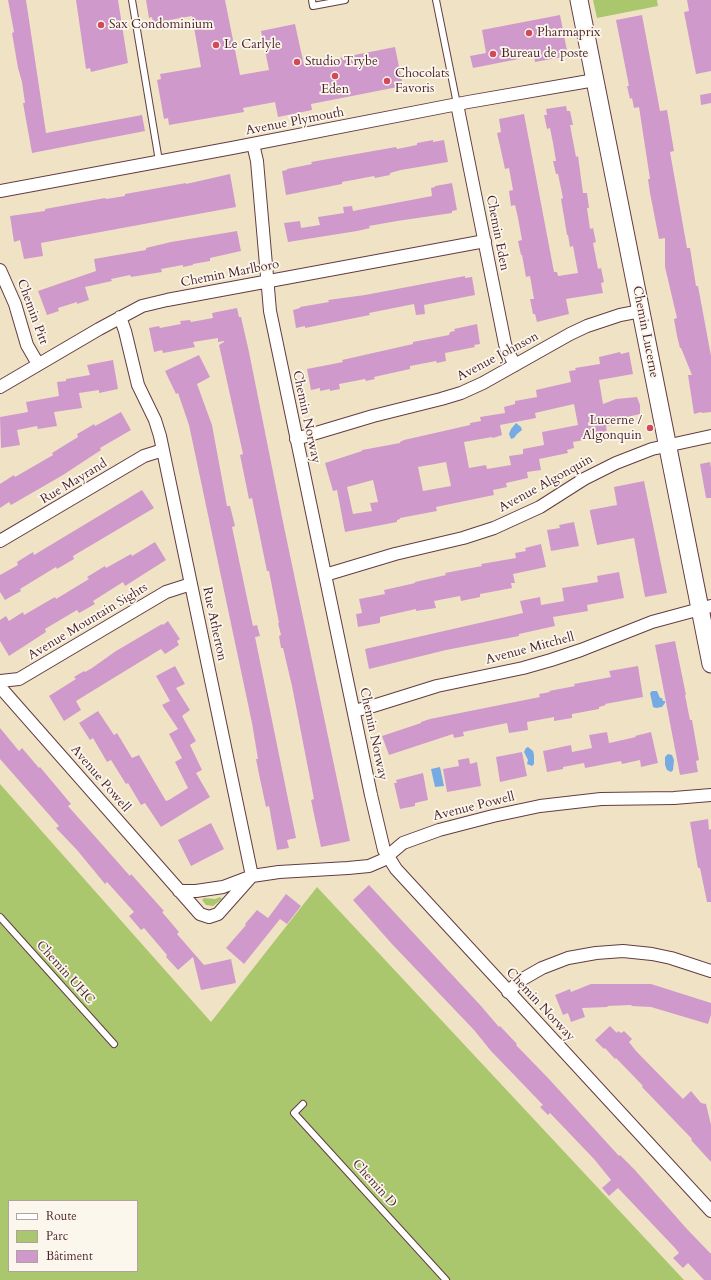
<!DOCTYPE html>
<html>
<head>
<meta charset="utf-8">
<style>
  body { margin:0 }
  #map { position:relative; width:711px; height:1280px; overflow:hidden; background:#f0e3c5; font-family:Cardo,serif }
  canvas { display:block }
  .legend { position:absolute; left:8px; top:1200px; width:130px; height:72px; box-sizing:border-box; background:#fbf7ec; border:1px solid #b4a19f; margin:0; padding:5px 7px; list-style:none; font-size:12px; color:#4a1f2b }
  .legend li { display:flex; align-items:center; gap:8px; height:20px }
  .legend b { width:20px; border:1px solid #b4a19f }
</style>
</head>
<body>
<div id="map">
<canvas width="711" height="1280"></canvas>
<ul class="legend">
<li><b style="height:5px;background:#fff"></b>Route</li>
<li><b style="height:11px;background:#abc76e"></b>Parc</li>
<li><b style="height:11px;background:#cf9acb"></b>Bâtiment</li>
</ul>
</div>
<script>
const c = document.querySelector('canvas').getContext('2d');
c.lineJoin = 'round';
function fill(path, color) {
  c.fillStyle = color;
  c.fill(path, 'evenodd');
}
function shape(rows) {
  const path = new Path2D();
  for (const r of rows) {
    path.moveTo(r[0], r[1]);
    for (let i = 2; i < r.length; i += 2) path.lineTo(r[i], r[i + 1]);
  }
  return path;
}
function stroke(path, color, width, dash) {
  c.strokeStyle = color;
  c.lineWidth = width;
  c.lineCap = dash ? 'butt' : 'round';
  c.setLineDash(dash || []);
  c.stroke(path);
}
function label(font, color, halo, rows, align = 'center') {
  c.font = font + ' Cardo,serif';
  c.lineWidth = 3.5;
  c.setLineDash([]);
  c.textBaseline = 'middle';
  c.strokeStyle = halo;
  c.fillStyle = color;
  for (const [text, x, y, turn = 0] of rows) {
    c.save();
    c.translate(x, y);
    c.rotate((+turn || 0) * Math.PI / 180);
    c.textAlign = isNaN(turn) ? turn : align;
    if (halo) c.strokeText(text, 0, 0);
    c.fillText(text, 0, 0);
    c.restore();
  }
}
fill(shape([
  [593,0,657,0,658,6,597,18],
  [0,784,211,1022,317,887,684,1280,0,1280],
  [9,1201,137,1201,137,1271,9,1271],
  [220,897,222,899,213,906,206,905,202,900,204,898,215,899]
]), '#abc76e');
fill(shape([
  [516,423,521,427,522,430,517,434,514,438,511,439,509,434,511,429],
  [652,691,657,691,660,698,662,698,663,701,665,701,665,703,662,707,656,708,653,707,650,693],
  [528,747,533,751,534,755,534,764,532,766,527,764,528,760,524,752,526,748],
  [668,754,672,755,674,760,673,770,671,772,667,770,665,765,665,757],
  [440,767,444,786,435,787,431,769]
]), '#75aae3');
fill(shape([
  [8,0,26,0,46,133,142,115,145,131,32,153,23,103,25,103,22,82,18,68,12,33,14,32],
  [76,0,118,0,128,63,91,72,90,68,86,69],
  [146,0,225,0,240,75,269,70,261,31,295,24,304,65,395,47,403,86,311,104,312,110,278,117,275,102,243,108,244,112,169,125,168,118,164,119,157,80,161,79,160,74,201,67,192,16,153,23,152,17,149,18],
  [687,0,711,0,711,71,696,74,684,12,689,11],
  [560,15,568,56,535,62,534,56,473,68,470,56,486,53,482,30],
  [642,15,660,111,667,110,674,151,670,152,678,197,687,248,690,248,696,286,698,286,701,302,711,356,711,412,702,413,701,412,694,414,688,375,692,375,681,348,680,348,677,336,674,319,677,318,665,267,665,238,659,239,650,193,648,179,650,179,639,107,634,108,632,98,630,99,627,86,629,86,616,20],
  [711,93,711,103,701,105,700,95],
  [566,106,567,111,570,111,573,125,570,125,576,157,578,156,583,193,587,193,589,208,587,208,590,229,593,228,596,242,593,243,598,269,601,268,604,282,601,283,603,293,566,299,569,314,537,322,535,314,533,314,530,299,534,299,530,276,526,277,522,255,521,255,518,241,522,240,518,218,515,205,511,206,509,191,513,190,509,168,505,169,500,146,497,133,501,132,499,119,524,114,554,272,557,272,558,276,578,273,573,246,570,247,568,235,567,235,561,199,563,198,558,174,556,174,553,161,556,161,553,143,550,128,547,129,544,115,547,115,546,109],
  [433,140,433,142,444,140,448,162,401,170,390,173,390,175,375,178,374,176,353,180,342,182,342,184,286,195,282,171,287,170,287,169,312,164,311,162,396,147,397,149,417,145,417,143],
  [230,174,236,207,41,243,43,256,24,259,20,240,14,242,10,216,45,211,45,209,105,198,106,199,125,196,125,194,186,183,186,184],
  [452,183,457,210,452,211,452,213,397,221,369,226,370,228,357,231,288,242,284,223,300,221,301,228,320,225,318,217,344,213,343,207,352,206,353,211,432,196,431,188,435,187,435,186],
  [237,231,241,251,210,258,210,261,193,264,193,265,183,267,183,265,161,269,162,272,131,277,130,275,111,279,112,281,85,287,89,300,77,304,77,302,58,308,59,311,47,315,38,291,96,271,94,259,146,250,146,248,171,242],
  [465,276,465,278,472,277,475,295,424,305,425,314,416,315,414,304,369,313,370,315,305,328,305,326,296,328,293,310,300,308,300,307,329,302,328,300,365,295],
  [237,308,239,317,241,317,249,352,283,522,350,841,321,847,311,800,314,799,292,686,283,648,281,648,279,636,281,635,278,623,279,623,269,571,267,571,252,498,249,499,240,455,243,454,219,345,224,342,224,341,218,342,218,338,193,342,195,347,163,353,162,350,154,352,149,328,159,326,160,328,181,324,180,321,190,320,191,322,213,318,212,313],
  [477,324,480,344,474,345,475,347,445,353,446,361,437,363,436,361,410,366,410,369,374,377,375,379,366,381,365,379,339,384,340,389,330,391,330,389,320,391,320,388,311,390,307,369,343,362,342,360,413,344,413,342,449,335,450,332,455,331,454,329],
  [620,352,621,354,629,352,633,374,599,380,603,404,616,399,637,397,640,405,640,414,627,417,628,422,621,424,606,426,607,433,595,435,595,438,573,442,574,448,567,450,568,453,539,459,541,470,527,472,528,478,506,483,507,487,493,490,494,495,436,507,437,511,400,518,400,519,397,520,397,522,345,532,337,490,333,491,325,463,362,451,362,450,400,443,400,442,404,440,470,425,470,423,481,421,480,417,505,413,504,407,515,404,515,401,537,397,536,390,571,382,569,371,576,370,575,368,600,364,599,357],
  [574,404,578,425,542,432,544,445,523,449,523,454,509,456,511,465,487,469,486,465,469,468,464,442,492,437,493,438,502,435,500,425,536,418,535,413],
  [446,462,451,486,423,491,418,467],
  [373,480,378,502,370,503,372,511,353,514,347,487],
  [199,355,210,377,197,384,212,425,227,506,230,506,235,526,232,527,251,617,253,626,257,625,260,636,255,637,296,838,287,840,289,848,277,850,269,806,266,807,260,779,256,759,258,759,252,723,189,425,178,393,176,394,165,371],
  [113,360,118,389,99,393,99,390,79,393,82,408,54,412,57,426,38,429,37,426,17,430,20,445,1,448,0,417,28,412,26,402,59,396,57,382,66,381,66,379,90,375,87,365],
  [121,412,131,430,100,448,101,450,63,475,11,505,9,502,0,508,0,484,14,475,15,477,53,455,52,453,78,437,77,434,91,426,94,424,95,426],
  [710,462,711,468,711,498,706,498,700,464],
  [644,481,667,593,645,597,634,538,597,545,590,512,590,510,617,505,614,487],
  [142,490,154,508,73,556,74,559,57,569,56,567,20,589,21,591,5,600,0,592,0,575,18,565,17,562,33,552,34,555],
  [574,522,579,546,551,551,547,530,560,528,559,525],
  [155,542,166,560,125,586,123,582,93,601,95,604,79,613,77,610,45,629,46,632,9,656,0,641,0,620,6,616,9,621,23,612,24,615,55,597,56,599,89,579,87,577,105,566,106,568,131,554,132,556],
  [541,544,546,567,513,574,515,583,511,583,512,588,480,594,480,597,461,601,460,596,434,601,436,608,416,611,416,609,380,617,380,623,358,627,356,614,362,613,359,599,385,594,384,590,411,584,415,583,415,582,446,575,445,573,482,566,481,564,516,558,515,553,526,551,525,548],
  [619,572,624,598,587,605,588,611,553,617,555,626,519,634,519,636,446,650,369,669,365,649,523,613,520,601,540,597,541,605,564,601,562,588,598,582,597,576],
  [168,621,180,639,177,641,179,645,165,654,161,649,76,701,81,710,64,721,49,696,76,679,74,677,84,671,85,672,92,668,116,651,162,624,163,625],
  [675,641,686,695,685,695,690,720,692,720,699,760,696,761,698,772,680,775,655,645],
  [175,666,185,684,176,688,190,710,182,716,196,741,190,745,202,770,196,773,210,797,161,827,145,803,141,805,128,783,126,784,111,760,107,762,93,738,90,740,79,723,98,711,114,735,117,733,132,758,139,755,166,801,169,800,188,788,175,762,182,758,169,734,178,729,162,705,170,701,156,676],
  [638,666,643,697,605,704,606,705,599,707,599,709,572,714,572,718,554,721,554,717,527,722,528,730,509,733,507,723,463,732,464,736,454,738,453,734,389,755,382,736,421,723,421,722,430,719,540,697,539,694,550,692,549,691,575,686,574,684,611,677,609,671],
  [0,728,19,751,22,748,39,768,40,767,71,804,68,806,130,876,131,874,164,911,162,912,179,932,177,934,204,965,231,959,236,983,201,990,193,957,178,970,166,957,167,955,144,928,141,930,129,916,134,912,107,882,105,884,77,850,56,828,59,826,0,759],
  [607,732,609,743,636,737,635,736,651,732,658,763,641,767,640,760,622,764,621,761,585,768,584,763,563,767,563,769,547,772,543,751,571,745,572,752,592,748,589,735],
  [522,752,527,776,500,782,496,757],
  [469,758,470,764,477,762,481,786,447,792,443,769,459,766,458,760],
  [423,773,428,800,415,803,415,806,400,809,394,783,397,783,396,780],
  [708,819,709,830,711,829,711,902,707,902,700,868,698,868,690,822],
  [211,823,224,849,191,866,178,840],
  [369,885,481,1006,499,1027,500,1026,517,1044,516,1045,549,1079,619,1156,620,1155,634,1169,686,1228,711,1254,711,1280,704,1280,688,1263,683,1268,673,1258,679,1253,675,1248,618,1188,609,1196,602,1188,611,1180,594,1159,550,1113,548,1115,540,1107,543,1105,491,1051,474,1030,391,943,353,900],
  [286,894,301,906,287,924,280,919,244,964,226,948,246,925,245,924,257,910,268,918],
  [591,984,651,984,711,1003,711,1015,708,1024,651,1007,631,1006,632,1005,607,1006,608,1007,582,1008,585,1017,571,1022,568,1013,563,1015,555,995,570,989,571,992],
  [610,1026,617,1033,618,1031,621,1033,624,1031,632,1039,629,1042,636,1051,683,1099,691,1091,701,1103,706,1104,711,1125,711,1162,691,1140,692,1139,642,1087,643,1086,616,1058,615,1059,605,1048,604,1049,595,1040]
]), '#cf9acb');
const service = shape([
  [132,0,159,161],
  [312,0,313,6,345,0],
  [436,0,457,104],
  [0,917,114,1044],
  [303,1104,294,1113,446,1280]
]);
const minor = shape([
  [457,104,505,344,507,350,515,365],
  [253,144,257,161,270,311,371,795,384,850,396,869,711,1211],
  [0,191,232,148,468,102,595,80],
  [0,270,15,304,27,345,38,364],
  [120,317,125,331,138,385,155,420,160,436,252,876],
  [0,387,99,329,142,306,167,300,485,241],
  [296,439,373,416,441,399,461,393,483,383,570,334,587,326,620,315,641,311],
  [0,541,144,456,163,450],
  [325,575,395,554,463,538,494,528,540,507,584,479,616,463,652,449,711,436],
  [0,681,19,679,166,592,191,584],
  [0,687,200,914,209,917,218,914,250,878],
  [354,711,373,706,437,686,523,668,551,660,581,650,652,622,711,606],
  [179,891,196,891,223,887,252,876,279,872,348,868,369,866,383,860,403,843,439,830,493,816,540,806,601,799,674,798,711,795],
  [508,992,521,980,542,968,568,958,596,953,623,951,652,954,671,958,711,971]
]);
const secondary = shape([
  [579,0,711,664]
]);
stroke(service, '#633c42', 8);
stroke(minor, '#633c42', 14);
stroke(secondary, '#633c42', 19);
stroke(service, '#fff', 6);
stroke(minor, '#fff', 12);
stroke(secondary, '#fff', 17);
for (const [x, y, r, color] of [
  [101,25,4,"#d1495b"],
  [529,33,4,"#d1495b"],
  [216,45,4,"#d1495b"],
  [493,54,4,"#d1495b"],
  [297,62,4,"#d1495b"],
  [335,76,4,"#d1495b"],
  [387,81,4,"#d1495b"],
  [650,428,4,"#d1495b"]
]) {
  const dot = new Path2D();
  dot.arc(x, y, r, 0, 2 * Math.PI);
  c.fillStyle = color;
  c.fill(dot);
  stroke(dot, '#fbf7ec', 1.5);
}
label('13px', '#4a1f2b', '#fbf7ec', [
  ["Sax Condominium",109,25],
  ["Pharmaprix",537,33],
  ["Le Carlyle",224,45],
  ["Bureau de poste",501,54],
  ["Studio Trybe",305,62],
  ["Chocolats",395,74],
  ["Favoris",395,89],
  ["Eden",335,90,"center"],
  ["Lucerne /",642,421,"right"],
  ["Algonquin",642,436,"right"]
], 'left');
label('13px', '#4a1f2b', '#fbf7ec', [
  ["Avenue Plymouth",295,122,-11],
  ["Chemin Eden",497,233,79],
  ["Chemin Marlboro",230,274,-11],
  ["Chemin Pitt",32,312,70],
  ["Chemin Lucerne",645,332,79],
  ["Avenue Johnson",498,357,-28],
  ["Chemin Norway",306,417,78],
  ["Rue Mayrand",74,482,-31],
  ["Avenue Algonquin",546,484,-29],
  ["Avenue Mountain Sights",88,622,-31],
  ["Rue Atherton",214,624,78],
  ["Avenue Mitchell",530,649,-15],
  ["Chemin Norway",373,734,78],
  ["Avenue Powell",100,779,49],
  ["Avenue Powell",474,807,-14],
  ["Chemin UHC",65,973,48],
  ["Chemin Norway",540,1005,47],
  ["Chemin D",374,1184,48]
]);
</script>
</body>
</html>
